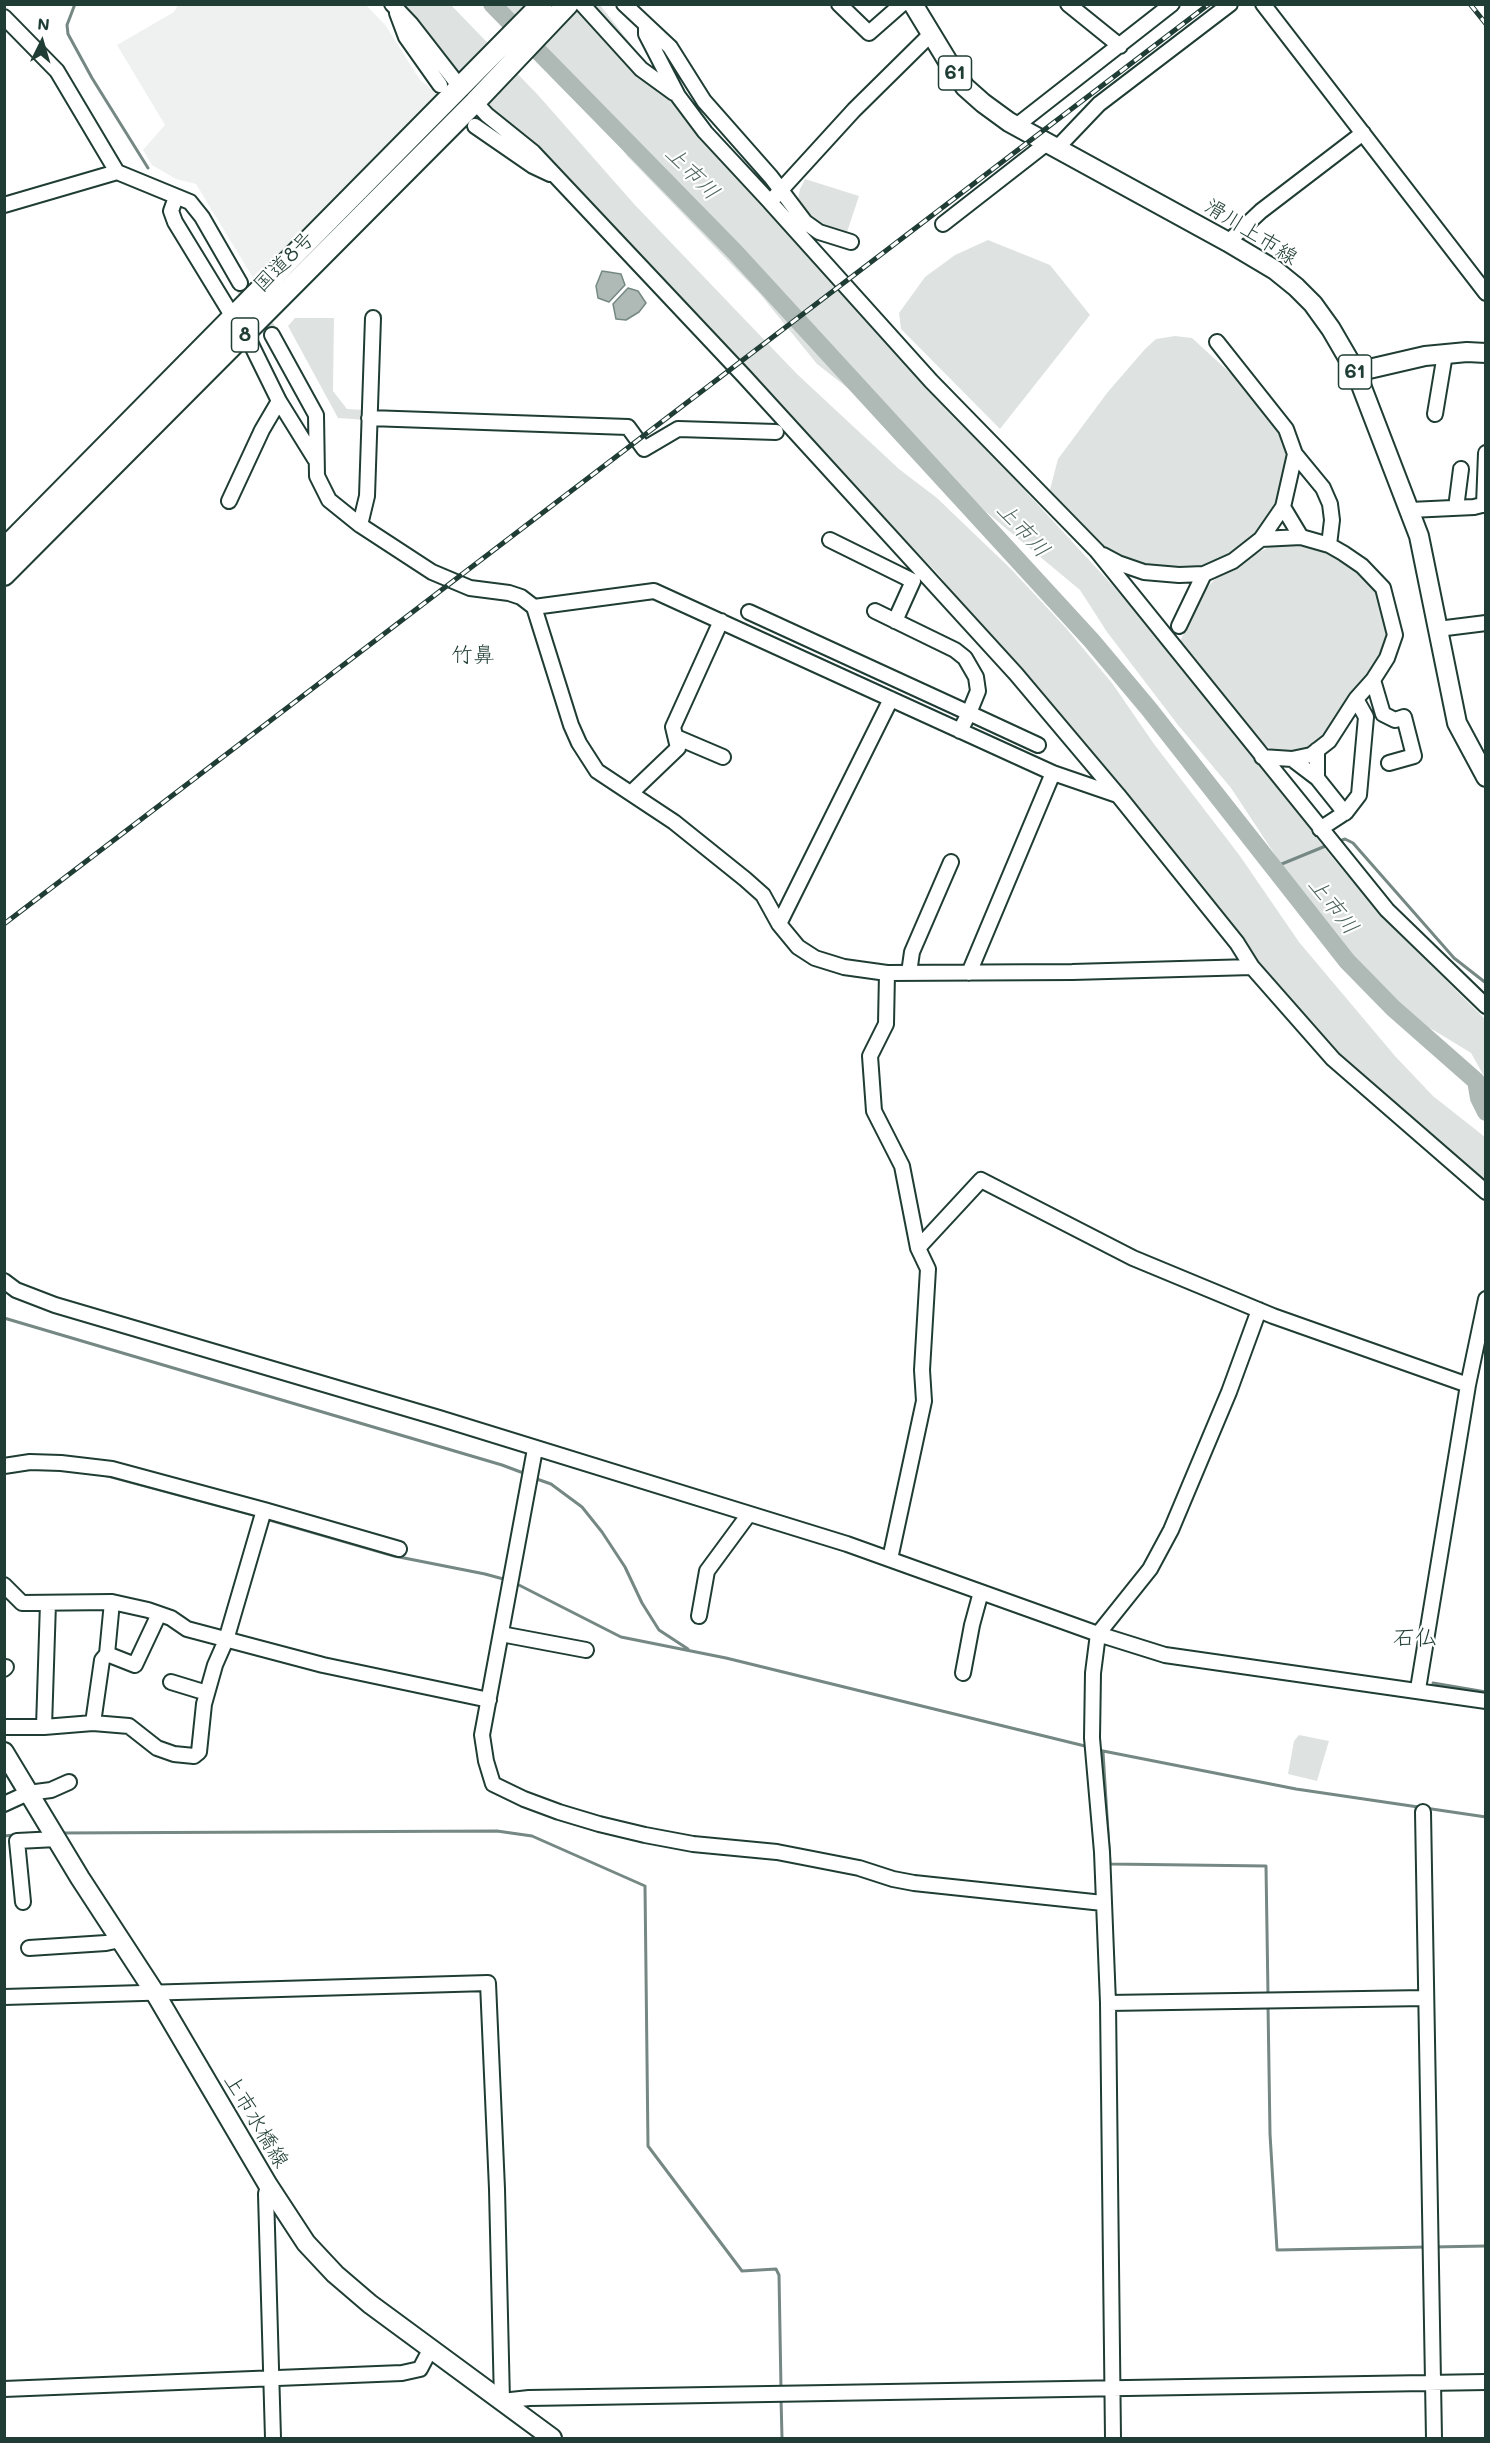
<!DOCTYPE html>
<html>
<head>
<meta charset="utf-8">
<style>
  body { margin:0 }
  #map { position:relative; width:1490px; height:2443px; overflow:hidden; background:#fff; font-family:Mali,sans-serif }
  canvas { display:block }
  .frame { position:absolute; inset:0; border:6px solid #1f3d34; pointer-events:none }
  .north { position:absolute; left:12px; top:12px; width:60px; height:60px; -webkit-text-stroke:4px #fff; paint-order:stroke; rotate:5deg; font-size:16px; font-weight:700; line-height:24px; text-align:center; color:#1f3d34 }
  .north::after { content:''; display:block; margin:auto; width:21px; height:27px; background:#1f3d34; clip-path:polygon(50% 0,100% 100%,50% 72%,0 100%) }
</style>
</head>
<body>
<div id="map">
<canvas width="1490" height="2443"></canvas>
<div class="frame"></div>
<div class="north">N</div>
</div>
<script>
const c = document.querySelector('canvas').getContext('2d');
c.lineJoin = 'round';
function fill(path, color) {
  c.fillStyle = color;
  c.fill(path, 'evenodd');
}
function shape(rows) {
  const path = new Path2D();
  for (const r of rows) {
    path.moveTo(r[0], r[1]);
    for (let i = 2; i < r.length; i += 2) path.lineTo(r[i], r[i + 1]);
  }
  return path;
}
function stroke(path, color, width, dash) {
  c.strokeStyle = color;
  c.lineWidth = width;
  c.lineCap = dash ? 'butt' : 'round';
  c.setLineDash(dash || []);
  c.stroke(path);
}
function label(font, color, halo, rows, align = 'center') {
  c.font = font + ' Mali,"Klee One",sans-serif';
  c.lineWidth = 4.5;
  c.setLineDash([]);
  c.textBaseline = 'middle';
  c.strokeStyle = halo;
  c.fillStyle = color;
  for (const [text, x, y, turn = 0] of rows) {
    c.save();
    c.translate(x, y);
    c.rotate((+turn || 0) * Math.PI / 180);
    c.textAlign = isNaN(turn) ? turn : align;
    if (halo) c.strokeText(text, 0, 0);
    c.fillText(text, 0, 0);
    c.restore();
  }
}
fill(shape([
  [178,5,366,5,386,26,420,80,438,95,255,281,196,184,176,179,152,165,143,150,165,125,117,45,174,12]
]), '#eef1f0');
fill(shape([
  [395,5,451,5,538,95,635,205,797,374,899,469,937,498,1011,569,1066,628,1112,683,1154,744,1240,856,1299,942,1395,1056,1433,1096,1485,1137,1485,1188,1357,1073,1279,989,1095,756,989,638,939,575,451,71],
  [487,5,600,5,739,181,1114,587,1177,661,1335,861,1390,925,1485,1019,1485,1078,1471,1053,1435,1031,1379,1003,1322,919,1293,882,1231,788,1178,725,1107,632,1080,590,985,511,919,444,817,364,760,294,627,156,568,71],
  [805,179,859,196,846,235,815,223,803,209,798,199,800,189],
  [988,240,1050,265,1090,315,1000,429,901,329,899,313,925,277,955,255],
  [295,318,334,318,333,391,347,409,366,410,366,420,338,418,288,326],
  [1175,336,1192,338,1238,380,1275,423,1288,444,1289,464,1278,507,1259,536,1207,568,1169,570,1130,563,1098,546,1048,497,1058,459,1107,393,1145,349,1156,339],
  [1306,544,1338,555,1377,590,1390,640,1374,669,1328,735,1316,746,1292,751,1274,750,1262,744,1180,642,1199,596,1214,580,1240,562,1269,547],
  [1299,1735,1329,1741,1317,1781,1288,1774,1294,1741]
]), '#dee3e2');
const water = shape([
  [602,271,621,274,625,285,609,302,598,298,596,286,602,271],
  [628,288,638,291,646,303,639,312,626,320,616,319,613,304,628,288]
]);
fill(water, '#afbab7');
stroke(water, '#758883', 1.5);
stroke(shape([
  [75,4,67,25,68,34,92,78,148,168],
  [1448,4,1449,4],
  [1337,842,1345,839,1353,843,1454,958,1486,983],
  [1272,868,1328,845],
  [4,1318,502,1465,526,1474],
  [104,1475,257,1516],
  [534,1478,551,1484,582,1507,602,1532,625,1567,642,1603,659,1630,688,1649],
  [266,1519,394,1556,485,1574,507,1580],
  [513,1582,621,1637,726,1658,1089,1747],
  [1433,1683,1486,1692],
  [1098,1750,1296,1789,1486,1817],
  [1103,1752,1110,1864,1266,1866,1268,1995],
  [61,1833,497,1831,532,1836,645,1886,648,2146,742,2271,776,2269,779,2275,781,2389],
  [4,1836,45,1832],
  [1268,2005,1270,2134,1277,2250,1427,2247],
  [1433,2247,1486,2246],
  [781,2398,782,2438]
]), '#758883', 3);
stroke(shape([
  [492,4,735,252,1092,641,1149,709,1347,961,1393,1008,1476,1081,1479,1098,1486,1112]
]), '#afbab7', 18);
stroke(shape([
  [240,283,272,335]
]), '#d2d8d6', 14, [14, 7]);
const minor = shape([
  [392,4,411,24,460,87],
  [582,4,641,69,674,93],
  [624,4,670,47,704,101,771,177,805,222,819,232,851,242],
  [839,4,869,33,902,4],
  [1068,4,1120,46],
  [1263,4,1486,293],
  [397,13,406,37,440,85],
  [4,17,57,71,117,172,190,202,202,217,240,283],
  [646,25,646,34,678,96,705,132,770,202],
  [931,34,854,110,770,202,931,381,1097,551,1387,910,1486,1006],
  [475,102,487,115,533,152,744,376,1016,674,1118,795,1237,943,1252,967,1333,1059,1486,1192],
  [475,126,533,166,550,174],
  [1016,126,1172,4],
  [1057,148,1099,104,1230,4],
  [176,197,171,211,175,222,233,317],
  [4,205,117,172],
  [943,224,1047,143],
  [1228,242,1261,211,1363,133],
  [246,334,279,401,315,459],
  [272,335,316,415,317,476,329,500,360,525,432,572,470,588,509,593,521,597,534,607,571,725,579,743,597,771,674,822,745,879,763,895,779,924,798,947,815,958,844,967,887,973,1072,972,1252,967],
  [1217,342,1286,429,1295,454,1283,507],
  [1435,414,1445,354],
  [369,418,628,427,644,449,678,429,776,432],
  [1295,454,1323,488,1330,504,1332,520,1329,545],
  [229,501,262,430,279,401],
  [1484,505,1486,453],
  [1456,508,1461,469],
  [1410,510,1474,507,1486,504],
  [360,525,367,496,373,318],
  [1301,537,1261,539,1283,507,1301,537,1329,545,1343,553,1362,566,1383,588,1395,635,1387,658,1373,680],
  [830,540,913,581,895,621],
  [1103,555,1118,563,1144,572,1179,575,1204,574,1233,561,1261,539],
  [534,607,654,591,1053,773,1117,795],
  [875,611,955,650,965,658,976,677,978,691,969,713,1038,745],
  [749,612,969,713,960,731],
  [1179,626,1204,574],
  [1438,629,1486,623],
  [1356,699,1373,680,1383,714,1395,720,1404,717,1414,756,1389,763],
  [676,737,723,757],
  [1262,757,1292,759,1311,755,1329,741,1356,699,1366,717,1359,795,1346,812,1320,829],
  [1292,759,1317,778,1317,750],
  [1317,778,1345,813],
  [631,793,678,748,673,727,721,621],
  [779,924,891,699],
  [887,973,886,1024,870,1056,874,1111,902,1166,918,1248,928,1269,922,1370,924,1401,890,1559],
  [909,973,912,952,951,862],
  [969,973,1053,773],
  [918,1248,981,1180,1133,1258,1273,1316,1468,1385],
  [4,1281,16,1290,55,1305,439,1418,847,1544,1098,1634,1165,1655,1486,1701],
  [535,1449,482,1735,486,1761,493,1784,524,1799,559,1812,599,1824,645,1835,693,1844,777,1852,859,1868,893,1879,914,1883,1103,1903],
  [4,1466,30,1462,61,1463,112,1469,264,1510,226,1640,215,1665,204,1704,199,1752,194,1756,174,1754,157,1748,129,1726,93,1723],
  [264,1510,399,1549],
  [4,1585,22,1603,112,1602,148,1610,171,1618,187,1629,323,1665,489,1700],
  [699,1616,707,1571,749,1514],
  [501,1634,586,1650],
  [107,1654,135,1665,159,1614],
  [4,1669,6,1667],
  [963,1673,972,1625,981,1592],
  [171,1682,207,1693],
  [1418,1689,1468,1385,1486,1299],
  [4,1727,44,1727,48,1603],
  [44,1727,93,1723,102,1660,107,1654,112,1602],
  [4,1804,28,1793,51,1790,69,1782],
  [1423,1812,1434,2438],
  [23,1902,17,1841,57,1839],
  [29,1948,106,1943,120,1940],
  [4,1997,488,1983,497,2189,502,2401,529,2398,1486,2382],
  [1108,2003,1426,1998],
  [268,2185,266,2194,273,2438],
  [4,2389,402,2373,420,2369,430,2350],
  [1113,2438,1108,2003,1102,1852,1092,1738,1093,1673,1098,1634,1150,1569,1171,1530,1229,1392,1259,1310]
]);
const major = shape([
  [913,4,950,65,965,87,983,103,1009,122,1228,242,1275,270,1296,287,1313,304,1331,329,1356,372,1419,536,1457,723,1486,777],
  [1356,372,1425,356,1467,352,1486,353],
  [4,1752,80,1878,155,1993,268,2185,306,2243,335,2274,370,2304,552,2438]
]);
const highway = shape([
  [4,549,542,4],
  [4,575,475,102,568,4]
]);
stroke(minor, '#1f3d34', 18);
stroke(major, '#1f3d34', 22);
stroke(highway, '#1f3d34', 24);
stroke(minor, '#fff', 14);
stroke(major, '#fff', 18);
stroke(highway, '#fff', 20);
const rail = shape([
  [1470,4,1486,24],
  [4,924,1209,4]
]);
stroke(rail, '#1f3d34', 5);
stroke(rail, '#fff', 3, [9]);
for (const [x, y, w] of [
  [955,73,33],
  [245,335,27],
  [1355,372,33]
]) {
  const box = new Path2D();
  box.roundRect(x - w / 2, y - 17, w, 34, 4.5);
  c.fillStyle = '#fff';
  c.fill(box);
  stroke(box, '#1f3d34', 1.5);
}
label('bold 20px', '#1f3d34', null, [
  ["61",955,73],
  ["8",245,335],
  ["61",1355,372]
]);
label('21px', '#1f3d34', '#fff', [
  ["滑川上市線",1251,232,32],
  ["国道8号",284,262,-45],
  ["上市水橋線",256,2121,59]
]);
label('italic 22px', '#4a625b', '#fff', [
  ["上市川",692,173,45],
  ["上市川",1023,530,47],
  ["上市川",1333,906,52]
]);
label('22px', '#1f3d34', '#fff', [
  ["竹鼻",473,655],
  ["石仏",1415,1638]
]);
</script>
</body>
</html>
